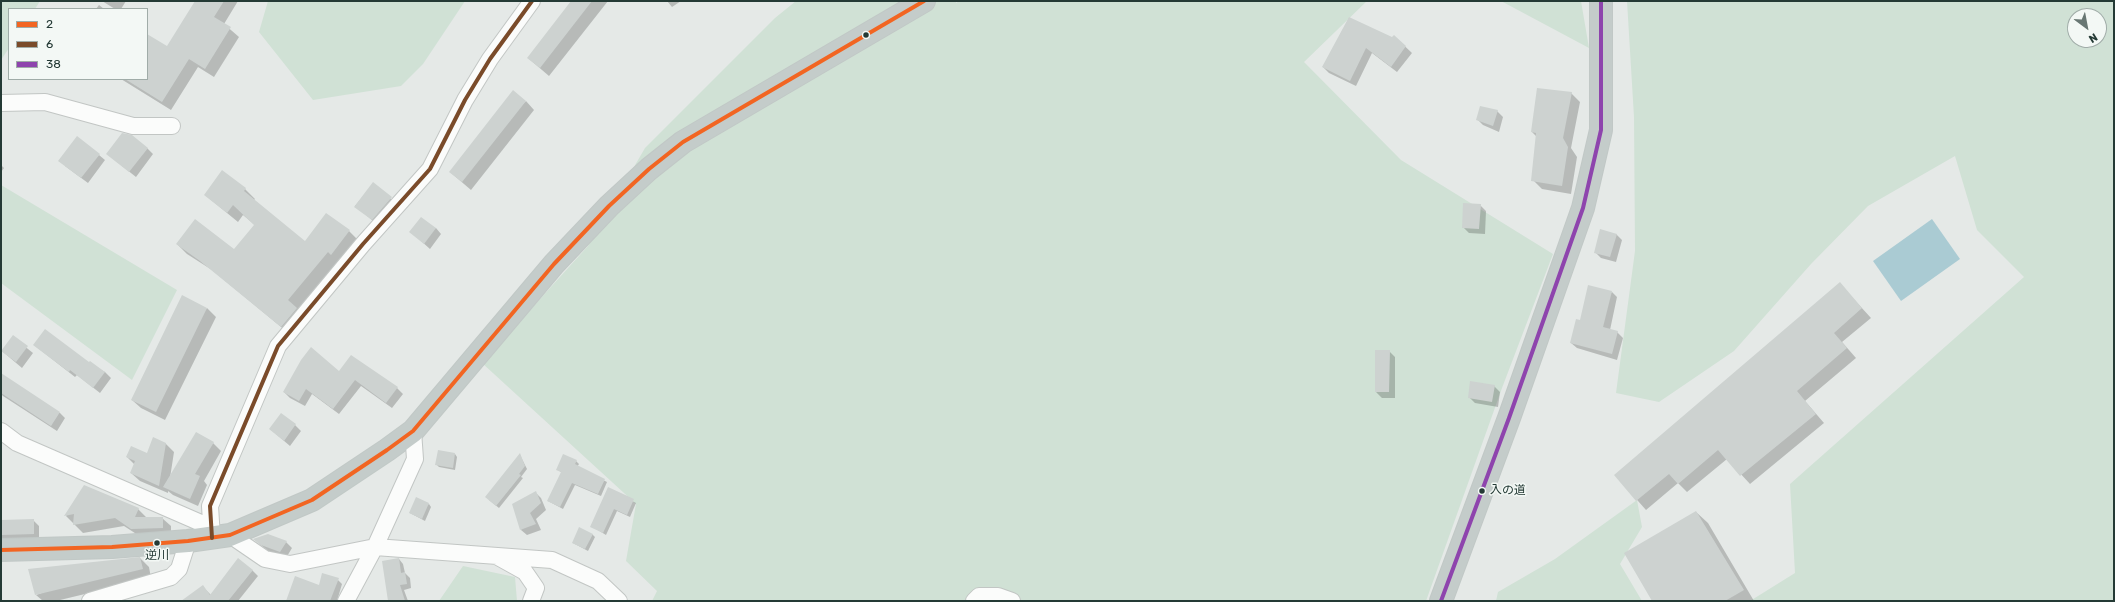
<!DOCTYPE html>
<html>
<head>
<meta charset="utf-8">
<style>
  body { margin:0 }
  #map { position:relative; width:2115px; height:602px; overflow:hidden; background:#e5e9e7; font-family:Rubik,sans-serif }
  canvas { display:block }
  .frame { position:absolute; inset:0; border:2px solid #243a35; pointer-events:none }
  .legend { position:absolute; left:8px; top:8px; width:140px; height:72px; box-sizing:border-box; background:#f3f8f5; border:1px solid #a0aca8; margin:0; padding:5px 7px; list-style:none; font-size:12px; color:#243a35 }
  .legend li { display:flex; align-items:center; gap:8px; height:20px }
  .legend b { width:20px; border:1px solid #a0aca8 }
  .north { position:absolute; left:2067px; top:8px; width:40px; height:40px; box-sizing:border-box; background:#f3f8f5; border:1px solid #a0aca8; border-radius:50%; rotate:148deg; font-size:11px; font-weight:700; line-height:16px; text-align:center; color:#243a35 }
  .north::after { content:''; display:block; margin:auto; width:14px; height:18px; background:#687773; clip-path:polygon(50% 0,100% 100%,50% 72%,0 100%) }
</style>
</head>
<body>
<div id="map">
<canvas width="2115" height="602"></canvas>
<div class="frame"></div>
<ul class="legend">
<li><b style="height:5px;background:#f26522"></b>2</li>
<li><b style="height:5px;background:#7a4b2a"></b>6</li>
<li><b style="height:5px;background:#8e44ad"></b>38</li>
</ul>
<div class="north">N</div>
</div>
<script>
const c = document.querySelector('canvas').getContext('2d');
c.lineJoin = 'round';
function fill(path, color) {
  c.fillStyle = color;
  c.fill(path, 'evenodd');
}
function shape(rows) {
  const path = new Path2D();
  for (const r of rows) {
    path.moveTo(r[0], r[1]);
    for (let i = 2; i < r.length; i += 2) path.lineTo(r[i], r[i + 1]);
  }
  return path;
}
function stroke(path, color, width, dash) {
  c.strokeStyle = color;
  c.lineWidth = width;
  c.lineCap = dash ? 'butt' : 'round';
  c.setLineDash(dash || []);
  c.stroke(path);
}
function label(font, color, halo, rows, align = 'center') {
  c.font = font + ' Rubik,"Noto Sans JP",sans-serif';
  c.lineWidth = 3;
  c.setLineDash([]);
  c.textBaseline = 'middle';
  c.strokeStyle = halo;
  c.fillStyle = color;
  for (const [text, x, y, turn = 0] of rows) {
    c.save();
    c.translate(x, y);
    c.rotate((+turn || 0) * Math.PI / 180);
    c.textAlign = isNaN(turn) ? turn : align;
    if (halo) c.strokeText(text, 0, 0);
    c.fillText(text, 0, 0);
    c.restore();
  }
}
fill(shape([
  [1,1,40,1,35,9,9,9,9,48,1,60],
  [268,1,465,1,423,64,401,86,313,100,259,32],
  [796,1,956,1,956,3,959,1,1367,1,1304,62,1401,160,1553,254,1502,388,1426,601,652,601,657,591,626,561,636,504,482,363,588,246,645,148,775,18],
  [1501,1,1581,1,1589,48],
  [1627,1,2114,1,2114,601,1750,601,1795,573,1790,484,2024,277,1977,230,1955,156,1868,206,1811,264,1734,351,1659,402,1616,393,1635,251,1634,117],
  [2075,16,2099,16,2099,40,2075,40],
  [1,185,177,290,132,380,1,283],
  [1637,500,1642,527,1620,564,1642,601,1496,601,1498,592,1555,559],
  [463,566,515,577,517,601,439,601]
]), '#d0e1d5');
fill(shape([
  [1932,219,1960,259,1901,301,1873,261]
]), '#aacbd3');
fill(shape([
  [102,1,126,1,121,9,115,9],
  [196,1,238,1,224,24,239,37,214,77,198,67,171,110,121,79,147,79,147,35,167,48],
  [572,1,608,1,549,76,528,58],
  [667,1,681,1,672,7],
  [99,5,104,9,96,9],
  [1349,18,1392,39,1394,36,1412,53,1397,72,1372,53,1356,86,1329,73,1323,67],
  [1571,93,1580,102,1571,148,1577,157,1571,194,1542,189,1533,180,1537,137,1532,132],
  [526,101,534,110,471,190,450,172],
  [1497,111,1503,117,1499,132,1483,125,1477,119],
  [147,148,153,154,136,177,107,154],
  [99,155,105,160,88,183,65,166],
  [1,165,4,168,1,172],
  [373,184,397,204,378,225,355,206],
  [245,189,255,199,254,200,305,242,349,231,359,241,342,264,338,261,298,310,292,336,212,270,187,254,177,244,234,251,255,225,243,215,238,222,205,195],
  [1480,205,1486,211,1485,234,1469,233,1463,227],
  [436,228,441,234,430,249,411,232],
  [1616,234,1622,240,1616,262,1601,258,1595,252],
  [1840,284,1871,318,1842,342,1856,358,1805,401,1824,423,1750,484,1727,459,1687,492,1678,483,1646,510,1615,475],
  [1612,292,1617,297,1610,330,1617,332,1623,338,1617,360,1577,348,1571,343,1581,321],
  [207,308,216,317,165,420,141,408,132,400],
  [13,337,33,353,22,368,2,351],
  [34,345,89,364,105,372,111,378,100,393,77,375,75,377],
  [1389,351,1395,357,1395,398,1382,398,1376,392],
  [339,372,397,388,403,394,392,408,361,386,339,414,312,394,305,406,290,398,284,392],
  [1,383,60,413,65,418,57,431,3,396,1,394],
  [1494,386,1500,392,1498,407,1475,403,1469,397],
  [295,425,301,431,290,446,270,429],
  [165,443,174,452,170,478,213,443,221,451,204,481,207,485,198,506,173,495,168,491,168,493,140,481,131,473,135,465,127,457,147,454],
  [455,454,457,457,455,470,439,467,436,464],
  [520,455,527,469,521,477,523,478,499,508,489,500],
  [576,461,579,464,577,467,607,482,601,496,575,485,563,509,548,501,562,473,557,469],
  [85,487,138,509,147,518,162,518,171,526,171,536,141,537,124,526,83,533,66,516],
  [609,489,636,503,630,517,617,511,606,535,591,526],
  [535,492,541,498,546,510,536,519,541,530,527,535,521,530],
  [429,504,431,507,425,521,410,513],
  [1696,512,1708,523,1754,601,1654,601],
  [33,520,39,526,39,540,1,541,1,521],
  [592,534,595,537,588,551,573,543],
  [255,540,286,542,292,548,286,558,268,551],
  [140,558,149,567,151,578,56,601,43,601,36,595],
  [399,559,403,564,405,573,410,578,411,588,404,590,408,601,389,601],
  [252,570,258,576,238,601,183,601,203,587,211,595],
  [336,578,342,584,337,601,287,601]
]), '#0003');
fill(shape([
  [195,1,224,1,214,17,231,27,205,69,189,59,162,102,125,79,147,79,147,34,167,46],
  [571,1,592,1,540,68,527,58],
  [1349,17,1392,37,1394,35,1406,46,1391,67,1366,48,1350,81,1322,67],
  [1537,88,1572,92,1563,138,1568,147,1562,186,1531,181,1536,133,1531,132],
  [513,90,526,101,462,182,449,172],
  [1480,106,1498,110,1493,126,1476,120],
  [122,133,132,135,148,148,129,172,106,154],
  [77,136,100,154,81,178,58,161],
  [222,170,246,188,244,191,305,241,326,213,350,230,331,255,328,252,288,300,297,308,281,327,200,261,176,244,195,219,234,249,254,225,233,205,227,213,204,195],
  [373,182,392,197,372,220,354,207],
  [1463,203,1481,204,1479,229,1462,228],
  [421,217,436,228,424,244,409,232],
  [1600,229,1617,234,1610,257,1594,253],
  [1840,282,1862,308,1834,333,1847,348,1797,391,1816,414,1740,476,1718,450,1678,484,1669,474,1636,501,1614,475],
  [1588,285,1612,291,1603,327,1618,331,1612,354,1570,343,1576,319,1580,320],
  [182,295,207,308,156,412,131,400],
  [45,329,89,362,90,361,105,372,93,388,70,370,69,372,33,345],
  [13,335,28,346,16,362,1,351],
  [311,347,339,371,351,355,398,387,386,403,355,380,333,409,306,389,299,401,283,392,301,360],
  [1375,350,1390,350,1389,392,1375,392],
  [1,373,60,412,51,426,1,393],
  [1470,381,1495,385,1492,402,1468,398],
  [281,413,296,424,284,441,269,429],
  [196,432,214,442,195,474,200,476,190,499,163,487],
  [153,437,166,443,159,486,130,473,135,461,126,457,131,446,147,453],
  [438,450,455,453,453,468,435,465],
  [520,453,525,466,519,474,521,475,496,506,485,497],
  [563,454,577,460,575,464,605,479,598,494,572,483,560,507,547,501,561,472,556,470],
  [84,485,139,508,135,517,163,517,163,528,131,529,115,518,73,525,74,514,64,516],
  [608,487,634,499,627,515,614,509,603,533,590,527],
  [536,491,541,503,530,513,536,524,520,530,512,504],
  [416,497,429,503,422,519,409,513],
  [1696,511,1744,590,1725,601,1652,601,1624,553],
  [34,519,34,534,1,535,1,520],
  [579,527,593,534,585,549,572,543],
  [268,534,287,541,280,552,261,545,253,539],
  [140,557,143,569,35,595,28,569],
  [238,558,253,570,228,601,181,601,203,585,210,595],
  [399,558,401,573,405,572,407,584,400,585,405,601,388,601,382,561],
  [322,573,339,578,330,601,286,601,295,576,319,585]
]), '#cdd2d0');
const minor = shape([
  [1,103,45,102,133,126,172,126],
  [1,431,17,443,201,523,212,538],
  [230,535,265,559,290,564,375,547,552,560,598,581,619,601],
  [212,538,210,506,278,346,363,244,430,169,465,100,490,59,532,1],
  [498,557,525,572,536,588,531,601],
  [90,601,171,577,179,569,188,541],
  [346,601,375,547,415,459,413,431],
  [974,601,979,596,998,596,1012,601]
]);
const trunk = shape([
  [1,550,112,547,188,541,230,535,312,500,387,450,413,431,554,264,609,206,649,169,683,142,924,1],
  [1441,601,1509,418,1583,208,1601,130,1601,1]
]);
stroke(minor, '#c2c6c4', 18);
stroke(trunk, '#c1c8c6', 24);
stroke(minor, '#fbfcfb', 16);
stroke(trunk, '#c4ccca', 22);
stroke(shape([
  [1,550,112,547,188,541,230,535,312,500,387,450,413,431,554,264,609,206,649,169,683,142,924,1]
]), '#f26522', 4);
stroke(shape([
  [212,538,210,506,278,346,363,244,430,169,465,100,490,59,532,1]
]), '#7a4b2a', 4);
stroke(shape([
  [1441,601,1509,418,1583,208,1601,130,1601,1]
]), '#8e44ad', 4);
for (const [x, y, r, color] of [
  [866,35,3.5,"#243a35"],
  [1482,491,3.5,"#243a35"],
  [157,543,3.5,"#243a35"]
]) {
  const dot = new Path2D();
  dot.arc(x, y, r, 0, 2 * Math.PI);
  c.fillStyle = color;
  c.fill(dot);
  stroke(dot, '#f3f8f5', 1.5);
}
label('12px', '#243a35', '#f3f8f5', [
  ["入の道",1490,491],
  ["逆川",157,556,"center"]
], 'left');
</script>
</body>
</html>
